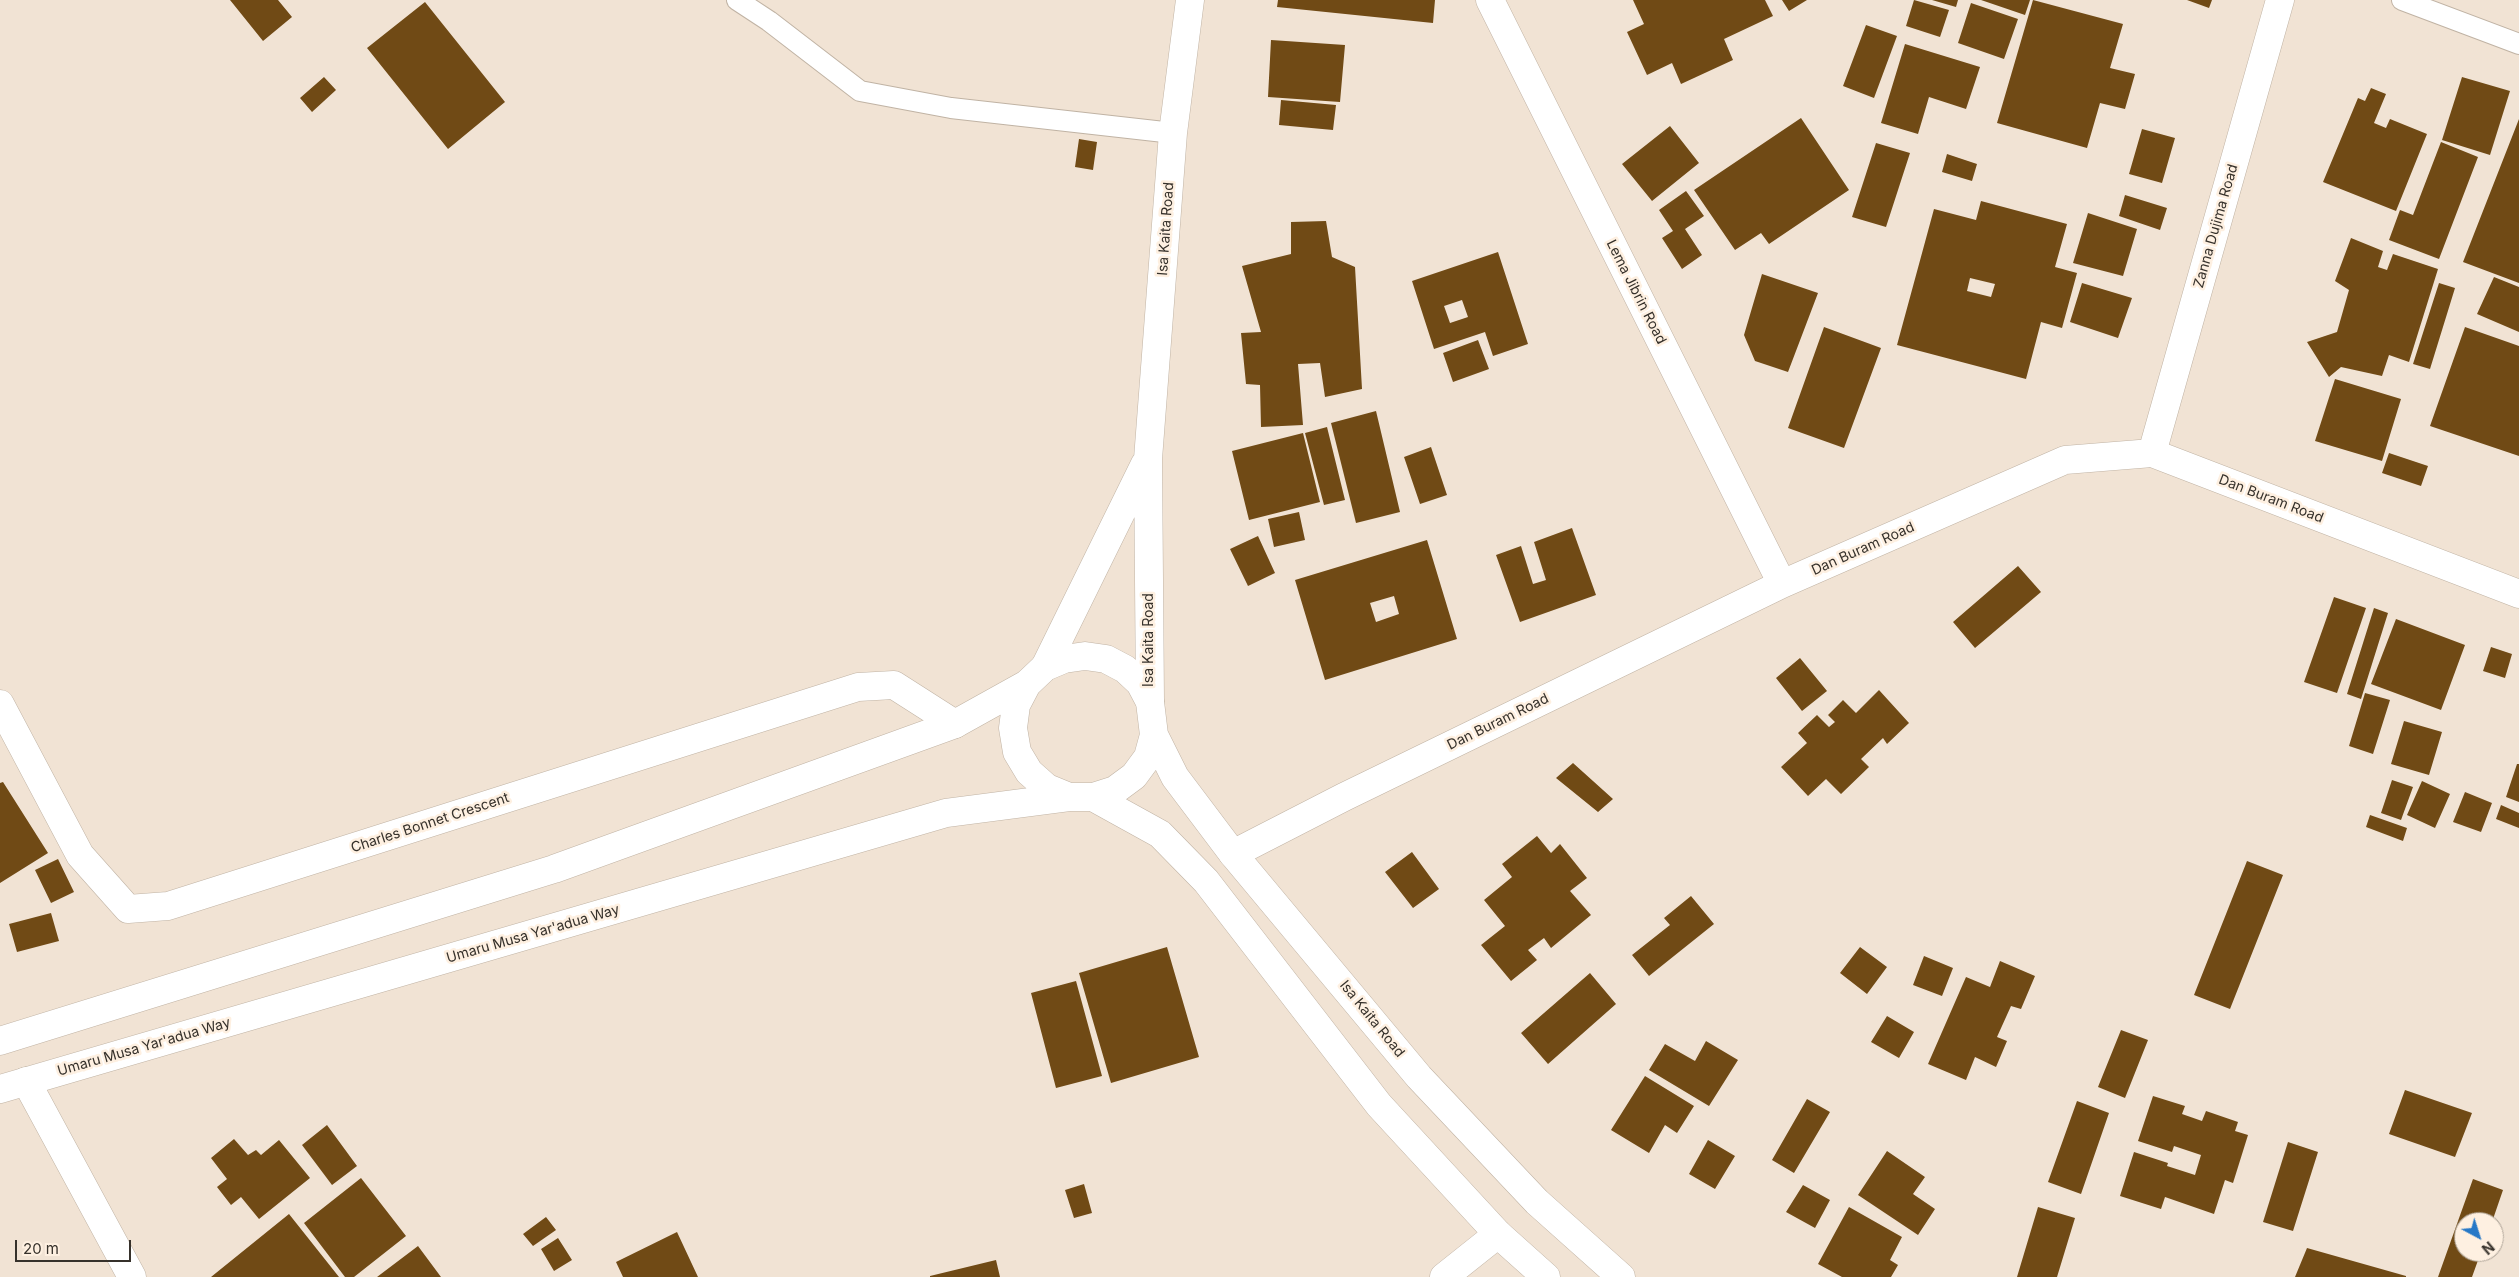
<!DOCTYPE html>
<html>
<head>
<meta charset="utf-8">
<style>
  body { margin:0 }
  #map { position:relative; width:2519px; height:1277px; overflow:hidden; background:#f1e3d4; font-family:Inter,sans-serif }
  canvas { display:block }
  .north { position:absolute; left:2454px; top:1212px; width:50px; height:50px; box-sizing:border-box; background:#fef0e1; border:1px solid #aea498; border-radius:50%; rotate:140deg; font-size:14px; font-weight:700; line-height:20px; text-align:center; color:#36312b }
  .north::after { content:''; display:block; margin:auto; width:18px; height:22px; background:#2678c7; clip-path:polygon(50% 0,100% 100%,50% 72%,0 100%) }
  .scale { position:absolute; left:15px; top:1240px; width:116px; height:22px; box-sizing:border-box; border:2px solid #36312b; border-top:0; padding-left:6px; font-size:15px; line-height:18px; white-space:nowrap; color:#36312b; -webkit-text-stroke:4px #fef0e1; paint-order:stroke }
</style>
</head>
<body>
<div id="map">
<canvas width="2519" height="1277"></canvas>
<div class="north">N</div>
<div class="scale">20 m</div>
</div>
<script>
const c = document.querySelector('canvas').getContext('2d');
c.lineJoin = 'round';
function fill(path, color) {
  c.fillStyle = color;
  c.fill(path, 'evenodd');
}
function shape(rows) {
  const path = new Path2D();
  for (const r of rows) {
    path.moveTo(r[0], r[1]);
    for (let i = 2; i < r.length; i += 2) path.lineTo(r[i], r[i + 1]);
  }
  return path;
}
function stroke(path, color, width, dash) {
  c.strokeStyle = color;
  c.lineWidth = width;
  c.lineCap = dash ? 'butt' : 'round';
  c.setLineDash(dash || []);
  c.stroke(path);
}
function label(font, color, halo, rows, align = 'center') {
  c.font = font + ' Inter,sans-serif';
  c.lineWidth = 5;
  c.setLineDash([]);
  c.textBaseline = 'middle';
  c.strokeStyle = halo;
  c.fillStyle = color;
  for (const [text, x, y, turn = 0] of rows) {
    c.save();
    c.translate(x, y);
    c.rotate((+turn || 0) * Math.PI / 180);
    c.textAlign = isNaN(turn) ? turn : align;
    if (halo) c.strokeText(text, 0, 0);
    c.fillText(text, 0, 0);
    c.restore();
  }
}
fill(shape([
  [230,0,278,0,292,17,263,41],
  [1278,0,1435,0,1433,23,1277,7],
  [1633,0,1765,0,1773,16,1724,39,1733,60,1681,84,1672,63,1647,75,1627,32,1644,24],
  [1782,0,1807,0,1789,11],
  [1914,0,1949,10,1940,37,1906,26],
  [1932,0,1958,0,1956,7],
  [1981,0,2030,0,2025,15],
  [2033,0,2123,24,2110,68,2135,74,2125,109,2100,103,2087,148,1997,123],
  [2187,0,2212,0,2209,8],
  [425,2,505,102,448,149,367,48],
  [1971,3,2018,19,2004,59,1958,43],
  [1866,25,1897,36,1874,98,1843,86],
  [1271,40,1345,45,1340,102,1268,97],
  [1905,44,1980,67,1966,109,1929,97,1918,134,1881,123],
  [324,77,336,90,312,112,300,98],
  [2462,77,2510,91,2490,155,2442,140],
  [2371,88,2386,94,2374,123,2386,128,2390,119,2427,134,2396,211,2323,182,2358,98,2365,101],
  [1281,100,1336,105,1333,130,1279,125],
  [1801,118,1849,190,1769,244,1761,233,1735,250,1694,190],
  [2519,119,2519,283,2463,262],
  [1670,126,1699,163,1652,201,1622,164],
  [2142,129,2175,138,2162,183,2129,174],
  [1079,139,1097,142,1093,170,1075,167],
  [2441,142,2478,157,2439,259,2389,240,2400,210,2413,215],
  [1876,143,1910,153,1886,227,1852,217],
  [1947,154,1977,164,1972,181,1942,172],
  [1686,191,1704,216,1685,229,1702,255,1682,269,1662,238,1673,231,1659,210],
  [2125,195,2167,208,2160,230,2119,216],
  [1981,201,2067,224,2055,267,2077,273,2062,328,2041,322,2026,379,1897,345,1934,209,1976,220],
  [1970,278,1995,284,1991,297,1967,291],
  [2088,213,2137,229,2123,276,2073,263],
  [1326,221,1332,257,1355,267,1362,389,1325,397,1320,363,1298,364,1303,425,1261,427,1260,385,1246,384,1241,333,1261,332,1242,266,1291,254,1291,222],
  [2351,238,2383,251,2378,267,2387,270,2393,254,2438,269,2409,362,2389,355,2382,376,2341,367,2329,377,2307,342,2337,332,2349,290,2335,281],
  [1498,252,1528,344,1493,356,1485,332,1434,349,1412,281],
  [1462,300,1468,317,1450,323,1444,306],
  [1762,274,1818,293,1788,372,1755,361,1744,335],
  [2494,277,2519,287,2519,332,2477,314],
  [2082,283,2132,298,2118,338,2070,322],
  [2439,283,2455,288,2430,369,2413,364],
  [1824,327,1881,348,1844,448,1788,428],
  [2465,327,2519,346,2519,456,2430,426],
  [1478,340,1489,369,1453,382,1443,353],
  [2335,379,2401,399,2382,461,2315,441],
  [1376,411,1400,512,1356,523,1331,423],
  [1327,427,1345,500,1324,505,1305,433],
  [1303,433,1320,502,1249,520,1232,451],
  [1431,447,1447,495,1420,504,1404,457],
  [2389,453,2428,466,2421,486,2382,473],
  [1299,512,1305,540,1274,547,1268,519],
  [1572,528,1596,595,1520,622,1496,555,1521,546,1533,584,1546,580,1534,542],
  [1258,536,1275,573,1248,586,1230,549],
  [1427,540,1457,639,1325,680,1295,580],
  [1394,596,1399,614,1376,622,1370,603],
  [2018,566,2041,592,1975,648,1953,622],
  [2334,597,2366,608,2337,693,2304,682],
  [2374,608,2388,613,2361,699,2347,694],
  [2396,619,2465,645,2441,710,2371,684],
  [2491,647,2512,654,2505,678,2483,671],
  [1800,658,1827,691,1802,711,1776,678],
  [1879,690,1909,723,1887,744,1883,738,1861,759,1869,767,1841,794,1826,779,1808,796,1781,767,1807,743,1798,733,1817,715,1829,727,1835,722,1828,715,1843,700,1856,713],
  [2365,693,2390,700,2373,754,2349,746],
  [2404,721,2442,732,2429,775,2391,764],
  [1573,763,1613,799,1598,812,1556,778],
  [2517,764,2519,764,2519,802,2506,797],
  [2392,780,2413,787,2401,820,2381,813],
  [2422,781,2450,794,2435,828,2407,815],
  [3,782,48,853,0,883,0,783],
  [2465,792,2492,803,2481,832,2453,822],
  [2501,805,2519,813,2519,828,2496,819],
  [2370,815,2407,828,2403,841,2366,827],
  [1537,836,1551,853,1560,844,1587,878,1570,891,1591,915,1551,948,1544,938,1528,950,1537,960,1511,981,1481,945,1505,926,1484,900,1512,877,1502,864],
  [1412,852,1439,889,1413,908,1385,872],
  [58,859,74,892,51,903,35,870],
  [2247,861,2283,875,2230,1009,2194,995],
  [1691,896,1714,924,1649,976,1632,955,1670,925,1664,918],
  [51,913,59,941,17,952,9,924],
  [1167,947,1199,1057,1111,1083,1079,973],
  [1860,947,1887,967,1867,994,1840,973],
  [1924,956,1953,968,1942,996,1913,985],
  [2000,961,2035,976,2021,1009,2011,1006,1997,1037,2007,1041,1996,1067,1975,1057,1966,1080,1928,1064,1966,977,1990,987],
  [1590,973,1616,1004,1548,1064,1521,1033],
  [1076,981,1102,1076,1056,1088,1031,993],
  [1887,1016,1914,1032,1899,1058,1871,1042],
  [2121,1030,2148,1040,2125,1098,2098,1087],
  [1706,1041,1738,1060,1709,1106,1649,1070,1665,1044,1695,1061],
  [1645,1076,1694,1106,1677,1133,1665,1125,1649,1153,1611,1130],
  [2405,1090,2472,1113,2455,1157,2389,1134],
  [2153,1096,2185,1106,2182,1114,2202,1121,2206,1111,2238,1122,2235,1131,2248,1135,2233,1183,2225,1180,2214,1214,2165,1197,2161,1209,2120,1196,2134,1152,2168,1163,2167,1166,2195,1175,2201,1155,2174,1146,2172,1152,2138,1141],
  [1807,1099,1830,1112,1794,1173,1772,1160],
  [2077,1101,2109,1113,2081,1194,2048,1182],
  [327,1125,357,1166,332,1185,302,1145],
  [234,1139,248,1155,256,1150,261,1155,279,1140,310,1178,259,1219,241,1197,231,1205,217,1187,227,1179,211,1158],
  [1708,1140,1735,1156,1715,1189,1689,1174],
  [2288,1142,2318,1152,2293,1231,2263,1222],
  [1887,1151,1925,1177,1913,1194,1935,1209,1918,1235,1858,1195],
  [361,1178,406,1236,354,1277,345,1277,304,1223],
  [2473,1179,2503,1190,2492,1222,2464,1222,2464,1252,2481,1252,2472,1277,2438,1277],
  [1084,1184,1092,1213,1074,1218,1065,1190],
  [1803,1185,1830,1200,1815,1228,1786,1212],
  [1849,1207,1902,1237,1890,1260,1898,1265,1891,1277,1842,1277,1818,1264],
  [2038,1207,2075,1218,2057,1277,2017,1277],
  [289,1214,339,1277,211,1277],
  [546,1217,556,1230,533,1246,523,1234],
  [677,1232,698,1277,623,1277,616,1262],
  [558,1238,572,1260,554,1271,541,1249],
  [418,1246,441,1277,377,1277],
  [2307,1248,2406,1276,2406,1277,2295,1277],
  [996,1260,1000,1277,930,1277,930,1276]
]), '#704a15');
const lane = shape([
  [737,0,769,21,860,91,951,108,1173,133],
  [2402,0,2519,44]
]);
const street = shape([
  [1490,0,1782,584],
  [2152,453,2280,0],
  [0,704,80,855,128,909,168,906,858,687,894,685,955,724],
  [1233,854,1344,797,1782,584,2065,460,2152,453,2519,594],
  [26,1081,132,1277],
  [1444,1277,1498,1234]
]);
const secondary = shape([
  [1045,667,1145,464],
  [1150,702,1148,459,1173,133,1190,0]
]);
const primary = shape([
  [1154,735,1175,777,1233,854,1419,1077,1537,1202,1621,1277],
  [1093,797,1160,834,1206,881,1379,1105,1498,1234,1546,1277],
  [0,1041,554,869,955,724,1027,684,1045,667,1064,659,1085,656,1106,659,1125,669,1140,683,1150,702,1154,735,1148,757,1134,776,1115,790,1093,797,1069,797,1047,788,1029,772,1017,752,1013,728,1016,705,1027,684],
  [0,1089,946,813,1069,797]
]);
stroke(lane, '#c0b3a4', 22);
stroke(street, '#c0b3a4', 29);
stroke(secondary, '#c0b3a4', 29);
stroke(primary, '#c0b3a4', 29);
stroke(lane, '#fff', 20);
stroke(street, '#fff', 28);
stroke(secondary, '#fff', 28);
stroke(primary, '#fff', 28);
label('14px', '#36312b', '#fef0e1', [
  ["Zanna Dujima Road",2216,226,-74],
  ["Isa Kaita Road",1166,229,-86],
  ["Lema Jibrin Road",1636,292,63],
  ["Dan Buram Road",2271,499,21],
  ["Dan Buram Road",1863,549,-24],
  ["Isa Kaita Road",1149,640,-90],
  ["Dan Buram Road",1498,722,-26],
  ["Charles Bonnet Crescent",430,823,-18],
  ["Umaru Musa Yar'adua Way",533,934,-16],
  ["Isa Kaita Road",1372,1019,51],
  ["Umaru Musa Yar'adua Way",144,1047,-16]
]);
</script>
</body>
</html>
